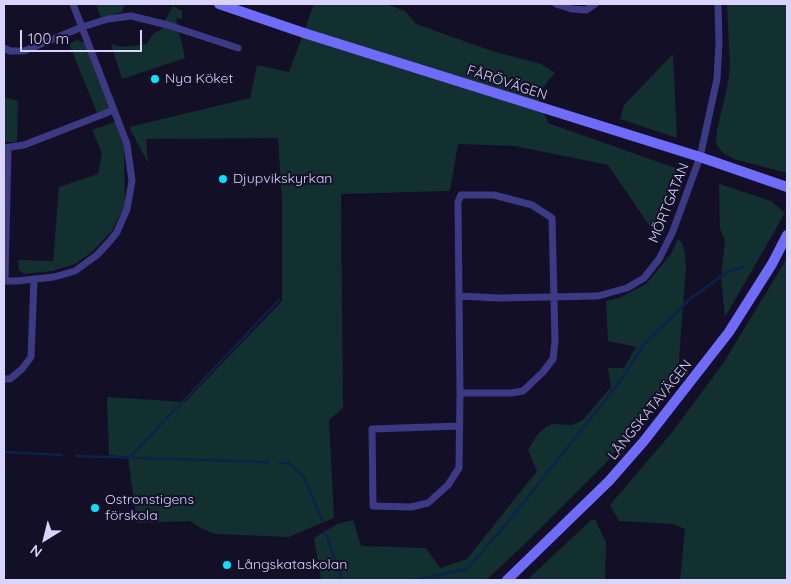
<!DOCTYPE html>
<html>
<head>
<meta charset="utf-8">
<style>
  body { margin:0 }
  #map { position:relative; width:791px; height:584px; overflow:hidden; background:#130f26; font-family:Quicksand,sans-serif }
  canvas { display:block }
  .frame { position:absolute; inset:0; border:5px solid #d9d4ff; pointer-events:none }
  .north { position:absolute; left:20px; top:514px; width:50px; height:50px; -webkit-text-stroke:4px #130f26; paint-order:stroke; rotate:216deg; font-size:14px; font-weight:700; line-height:20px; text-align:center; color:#d9d4ff }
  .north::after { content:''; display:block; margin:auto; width:18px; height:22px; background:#d9d4ff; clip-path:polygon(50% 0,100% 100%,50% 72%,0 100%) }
  .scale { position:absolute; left:20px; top:30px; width:122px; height:22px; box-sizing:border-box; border:2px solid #d9d4ff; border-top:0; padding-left:6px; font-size:15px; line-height:18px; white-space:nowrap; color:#d9d4ff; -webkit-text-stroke:4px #130f26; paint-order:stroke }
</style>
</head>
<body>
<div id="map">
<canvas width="791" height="584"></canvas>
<div class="frame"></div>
<div class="north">N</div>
<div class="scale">100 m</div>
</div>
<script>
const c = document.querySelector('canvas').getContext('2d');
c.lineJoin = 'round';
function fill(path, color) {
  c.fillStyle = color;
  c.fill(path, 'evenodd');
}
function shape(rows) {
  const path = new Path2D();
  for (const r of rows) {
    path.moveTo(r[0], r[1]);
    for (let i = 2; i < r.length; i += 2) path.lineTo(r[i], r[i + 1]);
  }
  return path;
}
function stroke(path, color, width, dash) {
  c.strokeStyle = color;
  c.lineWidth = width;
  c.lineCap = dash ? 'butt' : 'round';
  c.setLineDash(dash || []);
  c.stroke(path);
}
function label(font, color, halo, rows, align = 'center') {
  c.font = font + ' Quicksand,sans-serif';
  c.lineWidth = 4;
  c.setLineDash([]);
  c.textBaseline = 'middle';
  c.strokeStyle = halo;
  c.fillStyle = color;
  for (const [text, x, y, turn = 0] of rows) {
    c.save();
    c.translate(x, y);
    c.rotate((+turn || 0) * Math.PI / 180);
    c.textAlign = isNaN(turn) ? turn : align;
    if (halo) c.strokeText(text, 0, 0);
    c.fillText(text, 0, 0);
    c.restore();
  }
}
fill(shape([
  [96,4,125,4,122,12,101,18],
  [314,4,386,4,405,11,416,24,492,51,541,64,555,73,537,95,548,123,678,169,655,234,608,165,515,146,458,144,450,191,341,194,343,408,329,420,334,518,289,537,216,534,202,529,190,521,137,523,128,457,109,455,107,397,185,402,282,301,282,201,278,138,146,139,148,163,129,127,250,98,257,65,289,72],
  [727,4,787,4,787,173,734,159,723,153,716,144,717,130,728,83,730,65],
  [173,6,182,11,182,19,176,18,185,58,122,79,111,44,122,47,147,44,153,34,160,30],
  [77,40,86,43,110,107,107,111,98,115,69,44],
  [673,54,677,138,620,119,624,105],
  [4,97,18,101,17,142,4,142],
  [115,122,124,143,125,205,112,231,92,252,75,264,52,271,24,274,19,270,18,260,53,261,59,187,98,174,102,153,92,130],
  [719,184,771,201,785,213,725,317,721,278,725,240,720,229],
  [678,239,682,243,684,250,686,266,678,374,667,390,606,463,528,541,486,580,321,580,314,538,337,524,353,520,361,546,426,548,440,568,467,559,537,471,528,450,537,435,546,427,553,424,572,425,583,420,611,387,608,368,624,368,636,347,608,341,606,301,619,298,646,284,671,254],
  [787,258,787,580,680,580,685,529,673,524,619,521,610,505,673,431,724,362],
  [595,519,606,543,605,580,527,580,590,521]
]), '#12302f');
stroke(shape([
  [4,452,62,455],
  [76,456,268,462],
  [129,458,279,300],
  [279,463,289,463,304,477,322,520],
  [325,531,342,580],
  [414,580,467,569,508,522,618,384,645,343,690,299,727,272,743,267]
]), '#0c2248', 2.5);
stroke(shape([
  [556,4,572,9,586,10,595,4],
  [4,48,10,51,24,51,82,27,108,19,131,16,168,25,238,48],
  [4,148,24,145,114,110],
  [461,195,494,195,532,205,552,218,555,341,553,359,543,372,523,391,511,393,460,393,458,202,461,195],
  [4,281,17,281,54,277,75,271,97,255,110,241,117,232,127,209,132,181,127,144,73,4],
  [5,281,8,148],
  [459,296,498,298,598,296,627,288,644,278,659,259,673,231,700,157,717,79,719,43,718,4],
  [4,379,10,379,22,369,31,357,34,279],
  [459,426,372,429,373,506,411,507,428,503,448,485,459,468,460,393]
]), '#3d3a85', 7);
stroke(shape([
  [219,4,304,33,700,157,787,187],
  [507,580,609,481,644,441,729,332,772,264,787,235]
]), '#6f6bff', 10);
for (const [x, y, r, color] of [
  [155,79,5,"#00e5ff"],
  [223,179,5,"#00e5ff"],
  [95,508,5,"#00e5ff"],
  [227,565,5,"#00e5ff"]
]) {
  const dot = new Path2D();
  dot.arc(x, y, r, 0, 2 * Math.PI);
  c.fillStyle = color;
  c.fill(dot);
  stroke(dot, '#130f26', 2);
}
label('14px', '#d9d4ff', '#130f26', [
  ["Nya Köket",165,79],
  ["Djupvikskyrkan",233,179],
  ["Ostronstigens",105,500],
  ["förskola",105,516],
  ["Långskataskolan",237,565]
], 'left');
label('14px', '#d9d4ff', '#130f26', [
  ["FÅRÖVÄGEN",507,83,18],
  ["MÖRTGATAN",669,203,-68],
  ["LÅNGSKATAVÄGEN",650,410,-51]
]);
</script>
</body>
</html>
